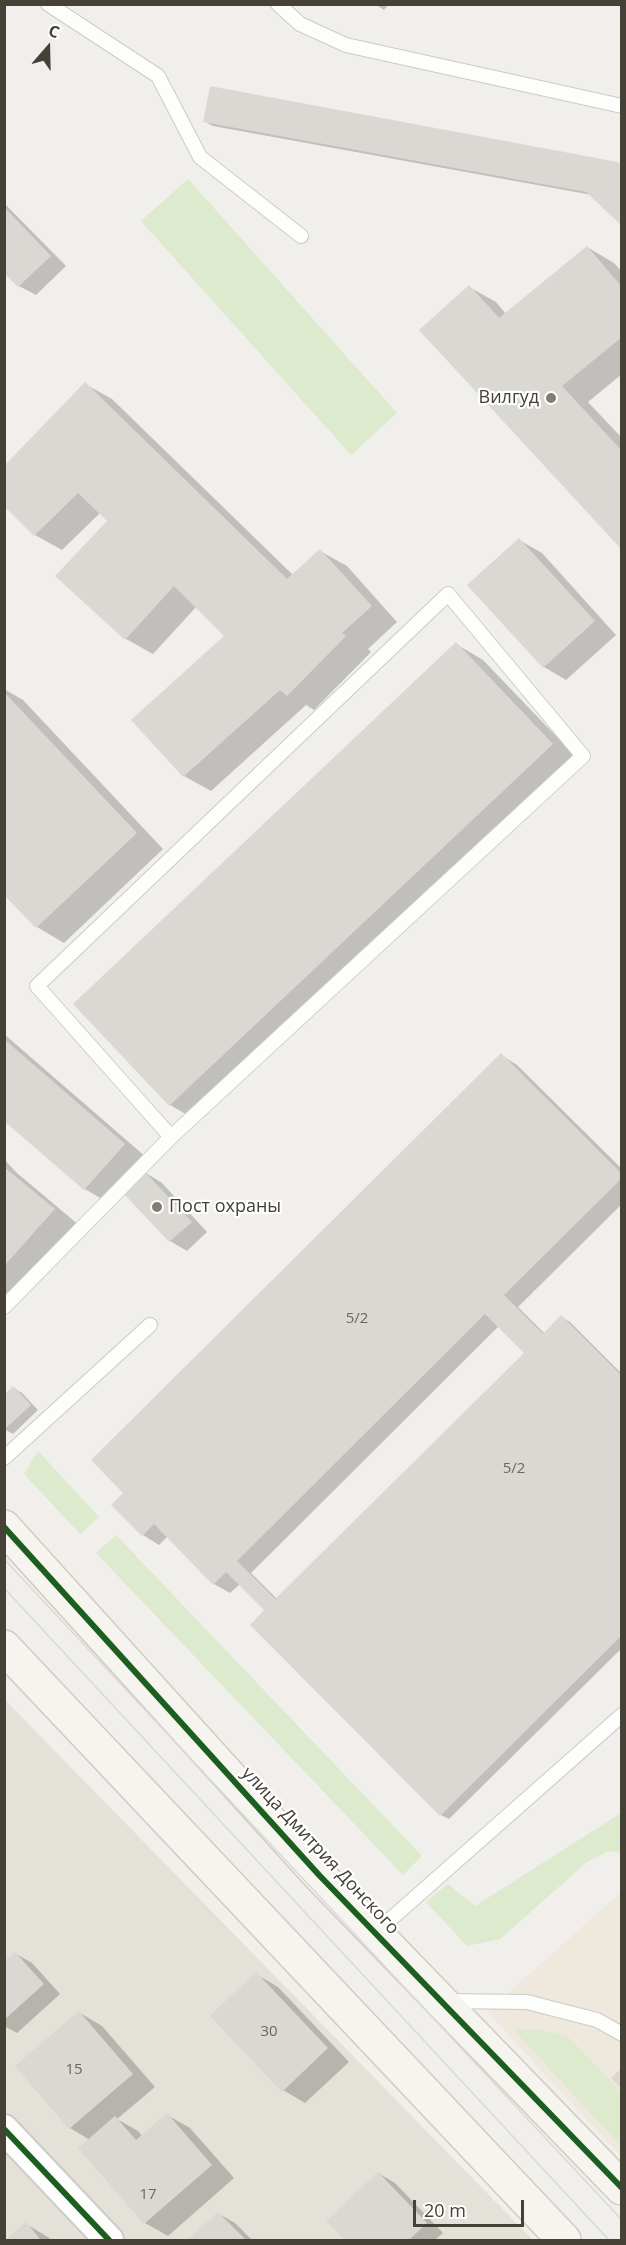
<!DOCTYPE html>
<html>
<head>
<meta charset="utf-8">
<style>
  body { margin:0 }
  #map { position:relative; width:626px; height:2245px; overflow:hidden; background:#f0efeb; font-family:"Open Sans",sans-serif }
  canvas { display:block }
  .frame { position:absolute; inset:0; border:6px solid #464137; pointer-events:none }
  .north { position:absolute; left:18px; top:18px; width:60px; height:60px; -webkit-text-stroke:4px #fff; paint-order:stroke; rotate:20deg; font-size:16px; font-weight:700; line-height:24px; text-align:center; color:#464137 }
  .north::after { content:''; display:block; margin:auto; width:21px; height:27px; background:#464137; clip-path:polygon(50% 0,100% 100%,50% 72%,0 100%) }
  .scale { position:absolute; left:413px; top:2200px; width:111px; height:27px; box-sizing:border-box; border:3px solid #464137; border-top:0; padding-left:8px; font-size:18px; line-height:21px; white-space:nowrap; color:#464137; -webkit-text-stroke:4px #fff; paint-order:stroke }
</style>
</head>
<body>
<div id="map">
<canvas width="626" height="2245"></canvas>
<div class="frame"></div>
<div class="north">С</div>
<div class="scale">20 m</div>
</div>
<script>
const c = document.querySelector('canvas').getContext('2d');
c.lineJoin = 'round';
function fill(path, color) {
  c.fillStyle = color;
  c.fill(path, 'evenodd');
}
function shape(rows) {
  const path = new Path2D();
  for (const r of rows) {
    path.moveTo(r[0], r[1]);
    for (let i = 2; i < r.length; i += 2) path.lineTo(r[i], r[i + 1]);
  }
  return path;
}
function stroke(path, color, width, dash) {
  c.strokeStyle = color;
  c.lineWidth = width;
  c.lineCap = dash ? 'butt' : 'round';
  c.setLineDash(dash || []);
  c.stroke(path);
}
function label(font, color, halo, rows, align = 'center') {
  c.font = font + ' "Open Sans",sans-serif';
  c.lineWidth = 4.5;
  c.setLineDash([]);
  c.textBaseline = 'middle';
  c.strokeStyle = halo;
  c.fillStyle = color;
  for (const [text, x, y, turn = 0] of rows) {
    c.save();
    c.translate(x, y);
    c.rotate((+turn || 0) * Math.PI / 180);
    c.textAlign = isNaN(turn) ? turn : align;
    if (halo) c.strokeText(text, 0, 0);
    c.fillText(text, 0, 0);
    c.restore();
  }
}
fill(shape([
  [4,1699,533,2240,124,2240,5,2115],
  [5,2151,91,2240,5,2240]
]), '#e4e1d9');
fill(shape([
  [621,1892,621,2156,487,2012]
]), '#efe8dc');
fill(shape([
  [188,179,397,413,351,455,141,221],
  [38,1451,99,1517,80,1534,24,1474],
  [116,1535,422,1856,403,1875,96,1553],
  [621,1813,621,1853,609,1851,587,1862,500,1939,467,1946,426,1902,448,1884,475,1906],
  [513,2029,537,2029,568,2037,603,2073,621,2093,621,2146]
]), '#ddeacd');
fill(shape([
  [375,4,389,4,384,10],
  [205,122,617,164,592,195,213,126],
  [4,203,66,266,36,295,19,286,4,270],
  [587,247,614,263,622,272,622,374,588,402,622,438,622,548,469,287,496,302,506,314],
  [85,384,112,399,293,575,320,551,347,566,397,622,368,649,371,652,314,710,306,705,211,791,184,776,226,636,197,606,153,654,126,639,109,521,100,513,62,550,35,535],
  [519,540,542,553,616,635,566,680,544,667],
  [456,644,483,660,579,760,196,1120,170,1105],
  [4,689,23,700,163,849,64,943,37,927,4,893],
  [4,1034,147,1158,107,1202,85,1189,4,1119],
  [501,1055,517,1065,622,1169,622,1204,518,1307,545,1334,562,1317,570,1322,622,1374,622,1648,449,1819,441,1815,266,1610,240,1584,230,1593,214,1584,168,1536,159,1545,143,1535],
  [499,1326,526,1353,277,1599,251,1573],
  [4,1159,17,1173,80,1226,4,1312],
  [146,1173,162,1183,207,1232,187,1251,170,1241,125,1193],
  [14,1388,22,1393,38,1410,13,1434,4,1429],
  [16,1954,32,1963,60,1994,17,2033,4,2026,4,1963],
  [256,1974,278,1987,349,2062,305,2103,283,2090],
  [80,2013,102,2026,155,2087,117,2119,138,2131,142,2136,167,2115,190,2128,234,2178,168,2236,145,2223,80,2148,90,2140,70,2128],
  [378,2173,395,2183,443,2233,435,2240,347,2240,328,2221],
  [219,2214,235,2223,252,2240,191,2240],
  [26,2224,48,2237,51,2240,7,2240]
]), '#0003');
fill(shape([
  [210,86,618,162,622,166,622,226,586,192,203,122],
  [4,207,51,256,18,287,4,273],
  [587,246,622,287,622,337,562,386,622,451,622,550,419,330,469,285,499,318],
  [85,382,287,579,320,549,372,606,342,633,346,636,287,696,280,690,183,777,131,720,224,636,174,586,125,640,55,576,107,521,78,493,34,536,4,506,4,466],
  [519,538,595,621,543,668,467,585],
  [456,642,553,744,169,1106,73,1004],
  [4,692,137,833,36,928,4,895],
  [4,1039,125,1144,84,1190,4,1121],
  [501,1053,622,1174,622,1178,504,1295,543,1334,561,1315,622,1376,622,1635,440,1816,250,1625,264,1610,226,1572,213,1585,154,1524,142,1536,111,1505,123,1493,91,1460],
  [485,1314,524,1353,275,1599,237,1561],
  [4,1167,55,1209,4,1266],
  [145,1172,192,1222,169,1242,123,1193],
  [13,1386,31,1405,4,1430,4,1395],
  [15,1952,44,1984,4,2020,4,1961],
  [256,1972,328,2048,282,2092,210,2016],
  [79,2011,133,2074,69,2129,15,2066],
  [622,2068,622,2089,611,2078],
  [167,2113,212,2165,144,2224,78,2148,115,2116,136,2140],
  [378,2172,427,2223,409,2240,345,2240,326,2221],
  [218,2212,246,2240,188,2240],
  [26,2222,41,2240,5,2240]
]), '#dad8d3');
const lane = shape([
  [48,4,158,76,200,157,301,236],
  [278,4,300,24,346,45,622,106],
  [4,1307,171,1137,583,756,448,594,37,986,171,1137],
  [4,1458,150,1325],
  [375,1933,622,1715],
  [447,2001,527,2002,597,2020,622,2034]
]);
const street = shape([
  [4,2129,109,2240]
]);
const secondary = shape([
  [4,1527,319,1875,622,2188],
  [4,1647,564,2240]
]);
stroke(lane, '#cdcbc7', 16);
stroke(street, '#cdcbc7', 32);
stroke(secondary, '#cfccc2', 36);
stroke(lane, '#fdfdfc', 14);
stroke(street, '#fdfdfc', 28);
stroke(secondary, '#f6f4ef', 33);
stroke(shape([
  [4,1559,622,2220],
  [4,1588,609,2240]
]), '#d9d9d8', 1.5);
stroke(shape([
  [4,1527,319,1875,622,2188],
  [4,2129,109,2240]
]), '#1b5e20', 6);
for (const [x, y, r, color] of [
  [551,398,6,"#827e76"],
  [157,1207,6,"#827e76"]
]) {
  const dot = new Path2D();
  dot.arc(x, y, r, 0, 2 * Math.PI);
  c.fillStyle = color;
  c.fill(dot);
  stroke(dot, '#fff', 2);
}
label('15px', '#6c685f', null, [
  ["5/2",357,1319],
  ["5/2",514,1469],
  ["30",269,2032],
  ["15",74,2070],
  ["17",148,2195]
]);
label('18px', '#464137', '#fff', [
  ["Вилгуд",539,398],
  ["Пост охраны",169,1207,"left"]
], 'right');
label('18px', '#464137', '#fff', [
  ["улица Дмитрия Донского",320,1851,47]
]);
</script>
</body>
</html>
